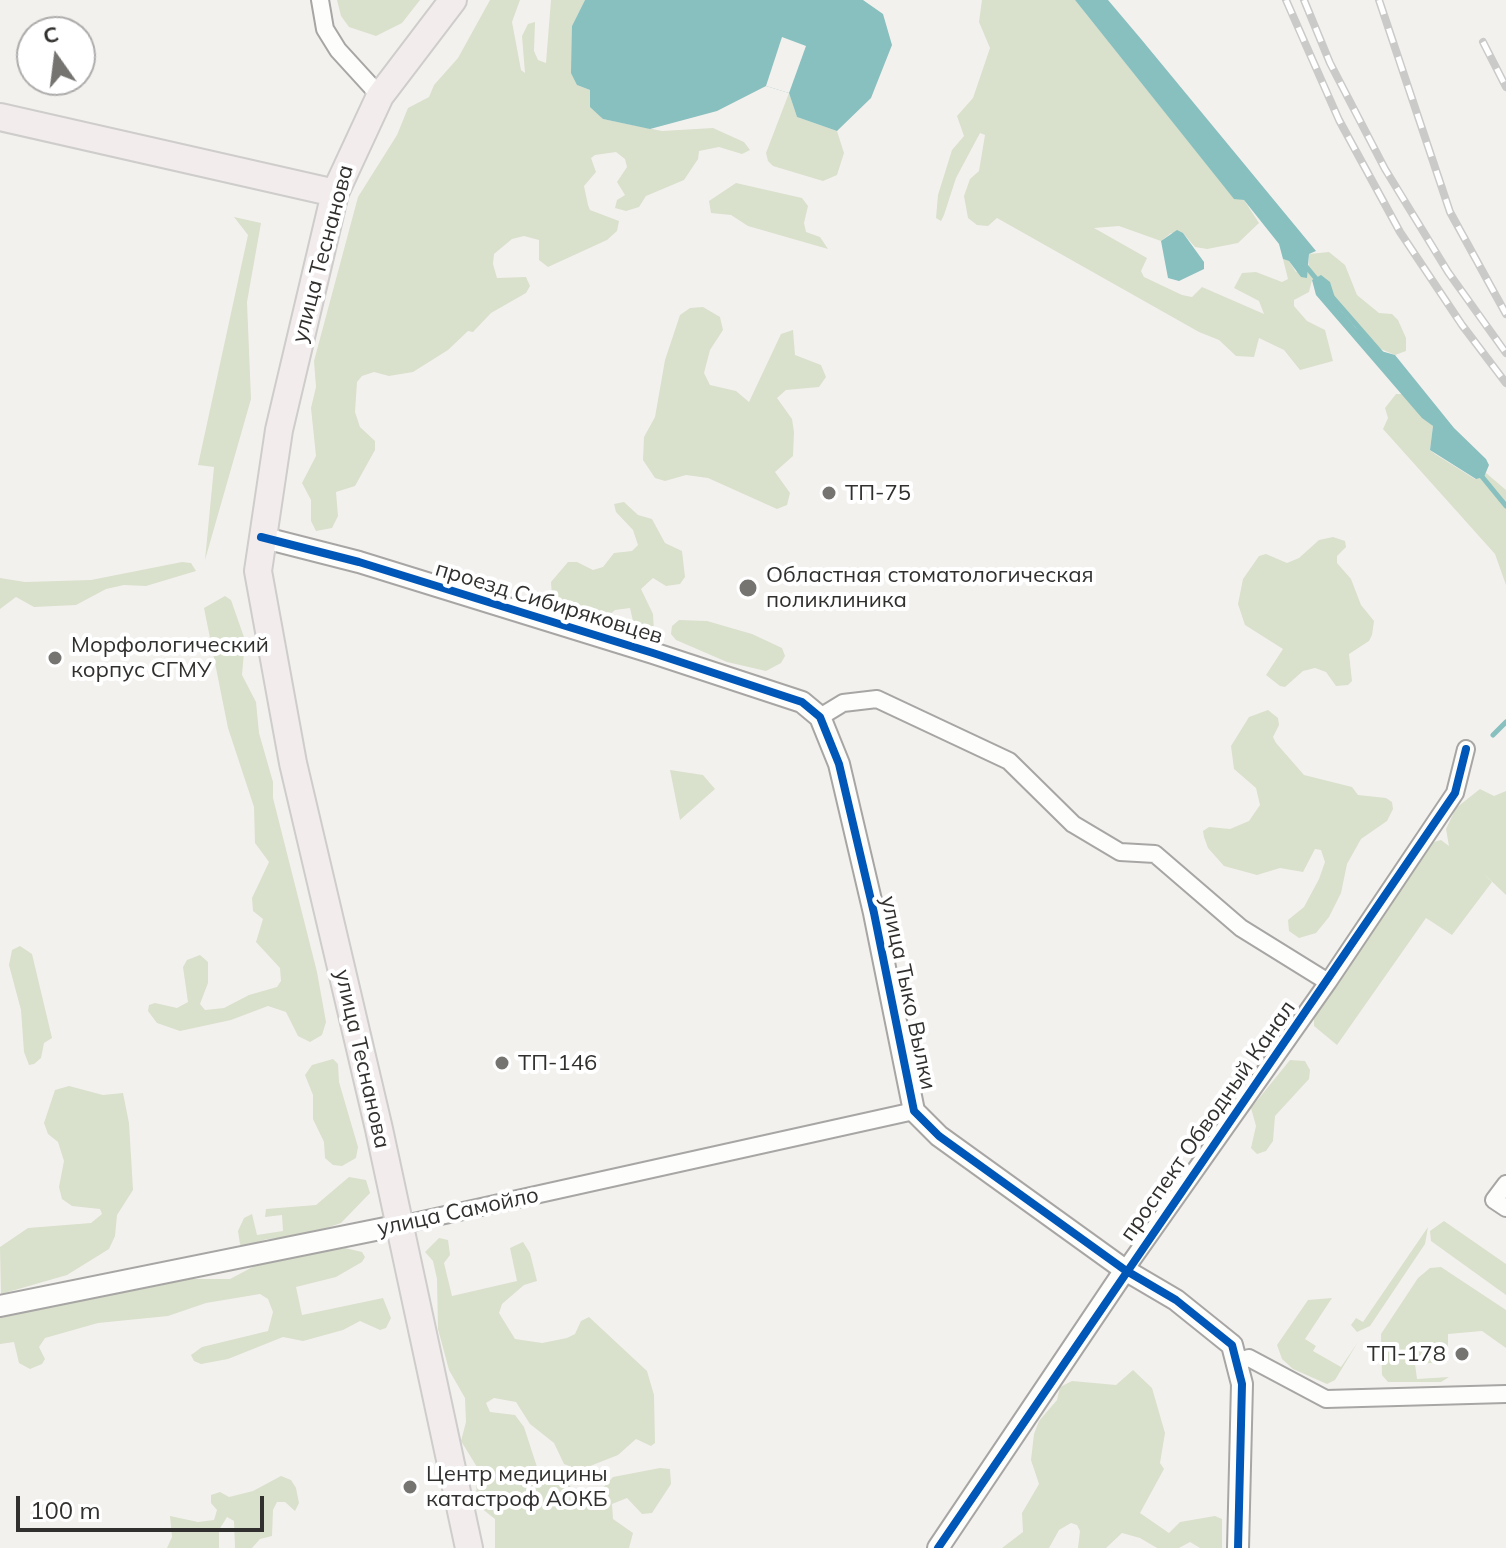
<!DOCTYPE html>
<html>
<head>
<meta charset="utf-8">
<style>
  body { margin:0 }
  #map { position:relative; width:1506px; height:1548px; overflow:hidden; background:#f3f1ee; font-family:Mulish,sans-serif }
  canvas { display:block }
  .north { position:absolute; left:16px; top:16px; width:80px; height:80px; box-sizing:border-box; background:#fff; border:2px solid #adacab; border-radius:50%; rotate:346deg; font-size:22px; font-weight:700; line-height:32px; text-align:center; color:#31302e }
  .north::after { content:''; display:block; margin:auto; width:28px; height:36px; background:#757471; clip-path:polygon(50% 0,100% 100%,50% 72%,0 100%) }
  .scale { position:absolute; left:16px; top:1496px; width:248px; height:36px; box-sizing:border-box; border:4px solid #31302e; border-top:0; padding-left:10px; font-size:24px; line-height:28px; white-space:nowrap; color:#31302e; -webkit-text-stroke:6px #fff; paint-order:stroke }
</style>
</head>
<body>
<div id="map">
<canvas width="1506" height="1548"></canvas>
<div class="north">С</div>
<div class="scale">100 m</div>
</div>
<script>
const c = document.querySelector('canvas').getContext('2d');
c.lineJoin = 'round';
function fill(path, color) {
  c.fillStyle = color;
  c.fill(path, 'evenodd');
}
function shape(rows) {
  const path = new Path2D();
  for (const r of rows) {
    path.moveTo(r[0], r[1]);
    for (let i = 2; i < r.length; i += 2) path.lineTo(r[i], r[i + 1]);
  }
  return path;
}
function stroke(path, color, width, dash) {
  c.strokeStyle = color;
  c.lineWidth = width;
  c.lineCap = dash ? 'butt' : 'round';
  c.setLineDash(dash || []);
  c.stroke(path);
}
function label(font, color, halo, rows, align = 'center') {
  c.font = font + ' Mulish,sans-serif';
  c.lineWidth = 8;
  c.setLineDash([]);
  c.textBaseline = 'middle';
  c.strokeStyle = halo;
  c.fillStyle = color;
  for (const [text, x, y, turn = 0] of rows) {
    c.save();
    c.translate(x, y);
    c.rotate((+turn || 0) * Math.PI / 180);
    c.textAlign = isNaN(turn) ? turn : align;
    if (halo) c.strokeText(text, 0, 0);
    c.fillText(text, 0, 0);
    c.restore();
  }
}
fill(shape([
  [337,0,420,0,402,23,376,36,349,27,341,16],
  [490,0,520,0,512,22,521,70,525,73,522,36,528,24,535,22,534,51,538,60,546,63,551,0,585,0,572,26,577,85,590,90,590,102,603,119,662,131,713,128,744,142,750,150,742,154,719,147,699,151,698,159,684,180,646,196,639,207,626,211,615,208,617,200,625,195,617,182,627,167,625,159,616,152,595,155,591,158,596,172,584,186,588,205,590,210,619,221,617,231,607,240,548,267,539,260,539,240,524,236,512,239,494,254,493,264,497,278,526,277,530,286,526,293,491,313,473,332,468,331,448,350,413,372,389,376,374,372,362,376,357,382,355,412,360,427,375,441,375,450,355,486,336,492,338,516,332,528,316,531,311,521,311,500,302,483,316,456,311,408,316,387,314,361,358,197,397,135,408,108,429,97,434,85,458,58],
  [982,0,1075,0,1234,198,1244,200,1259,223,1238,243,1207,249,1195,247,1183,233,1171,233,1161,241,1119,226,1094,228,1147,258,1141,271,1144,277,1182,295,1192,297,1202,287,1264,314,1259,301,1234,288,1242,273,1256,272,1282,282,1288,279,1283,259,1289,261,1296,272,1309,265,1309,254,1329,252,1345,265,1357,295,1379,313,1392,314,1398,320,1406,338,1406,351,1395,355,1371,345,1338,307,1329,282,1312,280,1309,292,1294,300,1294,306,1307,321,1325,330,1333,361,1300,370,1284,350,1259,338,1254,357,1236,356,1219,340,1199,332,997,218,988,226,977,225,968,218,964,196,970,179,979,171,985,135,980,133,956,178,944,215,941,221,936,218,938,195,952,150,964,136,957,116,973,98,990,48,979,22],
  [789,93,797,117,837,131,844,153,837,175,823,181,773,166,768,161,766,153],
  [736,183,802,198,808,206,804,223,806,232,820,237,828,249,748,226,731,215,711,213,709,201],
  [234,217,261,223,247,302,251,399,205,560,214,467,198,465,248,235],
  [703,307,720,317,723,330,710,350,704,373,710,385,736,391,749,402,781,334,793,330,795,355,821,365,826,377,819,387,786,390,777,398,792,419,794,432,793,456,775,472,790,493,787,505,777,509,708,478,686,475,665,481,655,478,643,460,644,437,655,417,665,360,680,315,690,308],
  [1396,394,1402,394,1433,426,1430,450,1435,454,1475,479,1486,473,1506,490,1506,585,1495,554,1383,429,1388,418,1385,408],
  [624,502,638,515,652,519,665,543,682,551,685,577,680,584,666,586,653,578,641,589,653,614,654,631,648,637,640,637,635,630,630,608,615,610,603,621,595,623,580,607,557,603,552,597,551,582,568,562,577,562,593,570,603,567,614,553,632,551,638,545,633,530,616,512,614,504],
  [1333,537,1345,541,1346,547,1337,556,1337,563,1351,579,1361,605,1374,621,1372,635,1369,641,1349,654,1352,681,1348,685,1336,686,1326,672,1315,668,1303,671,1285,687,1280,686,1266,675,1283,649,1245,625,1238,604,1243,579,1259,556,1266,554,1287,563,1299,558,1319,540],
  [182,562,191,563,196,571,146,586,124,585,106,589,76,605,34,607,16,597,0,609,0,578,25,582,91,580],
  [225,596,231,600,245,640,242,675,256,702,259,733,273,782,273,798,317,972,326,1022,322,1035,310,1042,298,1036,286,1012,268,1006,231,1020,180,1031,157,1023,148,1011,149,1005,155,1003,177,1008,188,1002,183,967,187,960,200,955,208,962,208,983,200,1004,205,1010,224,1008,249,995,277,987,281,981,280,968,256,942,263,919,253,911,252,898,269,862,255,843,254,807,228,728,204,608],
  [679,620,707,621,752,634,782,648,785,656,781,663,766,671,727,662,676,640,671,634,672,626],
  [1268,710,1278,718,1279,725,1273,737,1276,743,1304,775,1352,787,1358,795,1386,798,1392,802,1393,809,1387,821,1361,839,1347,864,1341,893,1329,917,1316,933,1299,938,1289,931,1288,920,1304,907,1319,879,1325,862,1321,850,1315,849,1303,872,1280,868,1257,875,1224,866,1208,848,1204,837,1203,831,1209,827,1230,829,1249,821,1260,805,1256,788,1234,769,1231,746,1249,717],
  [670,770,703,775,715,789,680,820],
  [1480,789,1494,796,1506,791,1506,895,1483,873,1492,882,1452,935,1426,918,1337,1045,1314,1026,1314,1016,1434,842,1441,840,1449,846,1446,829,1456,808],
  [20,946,32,954,52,1038,44,1043,41,1058,34,1064,29,1065,24,1052,21,1010,9,965,12,950],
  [333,1059,338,1064,339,1082,358,1147,356,1158,342,1166,333,1165,325,1158,324,1142,313,1119,313,1095,305,1075,312,1065],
  [1290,1060,1305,1061,1310,1070,1309,1079,1275,1116,1273,1141,1266,1151,1257,1154,1251,1148,1256,1126,1251,1108],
  [69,1086,103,1095,123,1093,129,1123,133,1190,117,1215,115,1236,109,1249,67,1275,1,1294,0,1247,28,1228,91,1223,102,1214,100,1209,72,1206,62,1199,59,1187,64,1161,58,1142,48,1134,44,1123,55,1090],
  [349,1177,366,1180,370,1193,341,1223,300,1237,267,1239,242,1247,240,1244,238,1231,244,1218,252,1214,257,1235,283,1231,282,1215,265,1217,266,1209,316,1205],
  [1444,1221,1506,1264,1506,1295,1431,1241,1430,1231],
  [1428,1227,1425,1244,1370,1326,1357,1332,1351,1325,1356,1318,1363,1322],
  [439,1238,448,1240,450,1255,444,1263,452,1296,517,1281,510,1248,523,1242,530,1253,537,1281,524,1285,502,1304,499,1313,515,1339,542,1343,567,1338,575,1334,581,1321,589,1317,647,1371,654,1395,655,1443,651,1446,636,1439,618,1455,580,1470,564,1464,554,1443,530,1424,516,1402,494,1398,486,1403,490,1412,515,1415,524,1427,537,1467,562,1479,581,1496,600,1491,613,1477,660,1468,670,1469,671,1484,652,1513,642,1514,627,1498,612,1504,613,1519,633,1533,629,1548,495,1548,495,1519,476,1504,477,1467,461,1441,466,1422,465,1398,449,1370,438,1329,437,1279,433,1261,425,1252],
  [345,1248,362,1252,365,1257,362,1262,336,1277,296,1287,302,1315,383,1298,391,1318,386,1328,380,1330,360,1321,343,1330,303,1341,283,1337,228,1359,201,1364,194,1361,191,1355,202,1347,268,1331,273,1312,268,1299,260,1294,206,1303,168,1316,98,1323,45,1338,39,1347,45,1359,42,1364,30,1369,19,1363,14,1342,0,1344,0,1318,154,1279,230,1279,266,1260],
  [1441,1267,1506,1310,1506,1348,1482,1331,1448,1334,1448,1362,1415,1364,1417,1379,1449,1377,1441,1382,1388,1382,1382,1375,1381,1334,1418,1278,1430,1268],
  [1332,1298,1305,1339,1316,1346,1313,1351,1341,1367,1358,1342,1335,1380,1327,1384,1293,1369,1282,1359,1277,1345,1308,1300],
  [1133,1370,1152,1388,1165,1433,1160,1463,1164,1469,1140,1513,1169,1533,1180,1522,1215,1516,1222,1519,1222,1548,1200,1548,1190,1542,1179,1548,1157,1548,1140,1538,1122,1533,1106,1548,1078,1548,1080,1531,1077,1525,1071,1523,1059,1530,1049,1548,1002,1548,1023,1532,1022,1513,1039,1484,1031,1460,1034,1434,1039,1421,1057,1400,1060,1387,1072,1381,1116,1385],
  [281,1476,291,1480,296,1488,299,1503,295,1511,285,1502,277,1502,273,1510,272,1536,260,1539,252,1548,235,1548,234,1521,227,1517,219,1530,219,1548,167,1548,172,1537,170,1516,198,1522,214,1520,217,1510,211,1503,211,1495,220,1492,229,1497,253,1491]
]), '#d9e0cb');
fill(shape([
  [585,0,863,0,883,14,892,45,871,98,837,131,797,117,789,93,766,86,717,111,650,129,603,119,590,107,590,90,577,85,571,73,572,26],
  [1075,0,1108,0,1141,39,1316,251,1309,254,1307,278,1301,277,1289,261,1283,259,1279,244,1244,200,1234,199],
  [1177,230,1183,233,1204,262,1204,269,1179,281,1168,278,1161,241],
  [1321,275,1330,282,1338,307,1356,328,1381,351,1395,355,1454,428,1486,459,1489,465,1484,477,1476,479,1430,450,1433,426,1422,418,1316,295,1312,280]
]), '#88bfbf');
fill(shape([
  [782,37,806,46,789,93,766,86]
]), '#f3f1ee');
stroke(shape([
  [1304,264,1318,281],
  [1333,298,1381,353],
  [1479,473,1506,506],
  [1493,735,1506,722]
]), '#88bfbf', 5);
const minor = shape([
  [320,0,325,29,338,50,380,96],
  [820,717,843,703,877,699,1009,761,1073,824,1120,852,1155,854,1241,928,1328,982],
  [1506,1184,1494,1200,1506,1208],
  [400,1225,914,1111],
  [1125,1270,1328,982,1455,793,1466,749],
  [1239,1361,1249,1358,1326,1399,1506,1394]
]);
const tertiary = shape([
  [261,537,359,562,653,653,802,702,820,717,839,764,874,913,914,1111,939,1136,1125,1270,1176,1300,1232,1345,1242,1384,1238,1548],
  [0,1306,400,1225],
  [938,1548,1125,1270]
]);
const primary = shape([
  [453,0,380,96,335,193,279,430,258,571,293,763,379,1129,469,1548],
  [0,117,335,193]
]);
stroke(minor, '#a7a6a4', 20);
stroke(tertiary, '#a7a6a4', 24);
stroke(primary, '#cecdcb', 30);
stroke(minor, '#fdfdfc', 16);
stroke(tertiary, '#fdfdfc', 20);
stroke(primary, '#f2eced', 26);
const rail = shape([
  [1286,0,1339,120,1400,232,1462,325,1506,383],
  [1304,0,1330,63,1385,169,1448,272,1506,353],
  [1379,0,1450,212,1506,314],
  [1483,42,1506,87]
]);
stroke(rail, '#cacac9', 8);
stroke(rail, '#fff', 5, [15]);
stroke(shape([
  [261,537,359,562,653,653,802,702,820,717,839,764,874,913,914,1111,939,1136,1125,1270,1176,1300,1232,1345,1242,1384,1238,1548],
  [938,1548,1455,793,1466,749]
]), '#0057b8', 8);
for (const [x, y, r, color] of [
  [829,493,8,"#757471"],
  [748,588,10,"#757471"],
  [55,658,8,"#757471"],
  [502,1063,8,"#757471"],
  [1462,1354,8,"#757471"],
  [410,1487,8,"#757471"]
]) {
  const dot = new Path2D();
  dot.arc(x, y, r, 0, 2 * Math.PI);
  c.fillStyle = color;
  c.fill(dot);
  stroke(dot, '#fff', 3);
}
label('22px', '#31302e', '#fff', [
  ["улица Теснанова",323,254,-75],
  ["проезд Сибиряковцев",549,603,17],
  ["улица Тыко Вылки",908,993,78],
  ["улица Теснанова",362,1059,77],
  ["проспект Обводный Канал",1208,1121,-55],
  ["улица Самойло",458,1212,-12]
]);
label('22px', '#31302e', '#fff', [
  ["ТП-75",845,493],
  ["Областная стоматологическая",766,575],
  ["поликлиника",766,600],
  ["Морфологический",71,645],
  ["корпус СГМУ",71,670],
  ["ТП-146",518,1063],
  ["ТП-178",1446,1354,"right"],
  ["Центр медицины",426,1474],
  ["катастроф АОКБ",426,1499]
], 'left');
</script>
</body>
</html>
